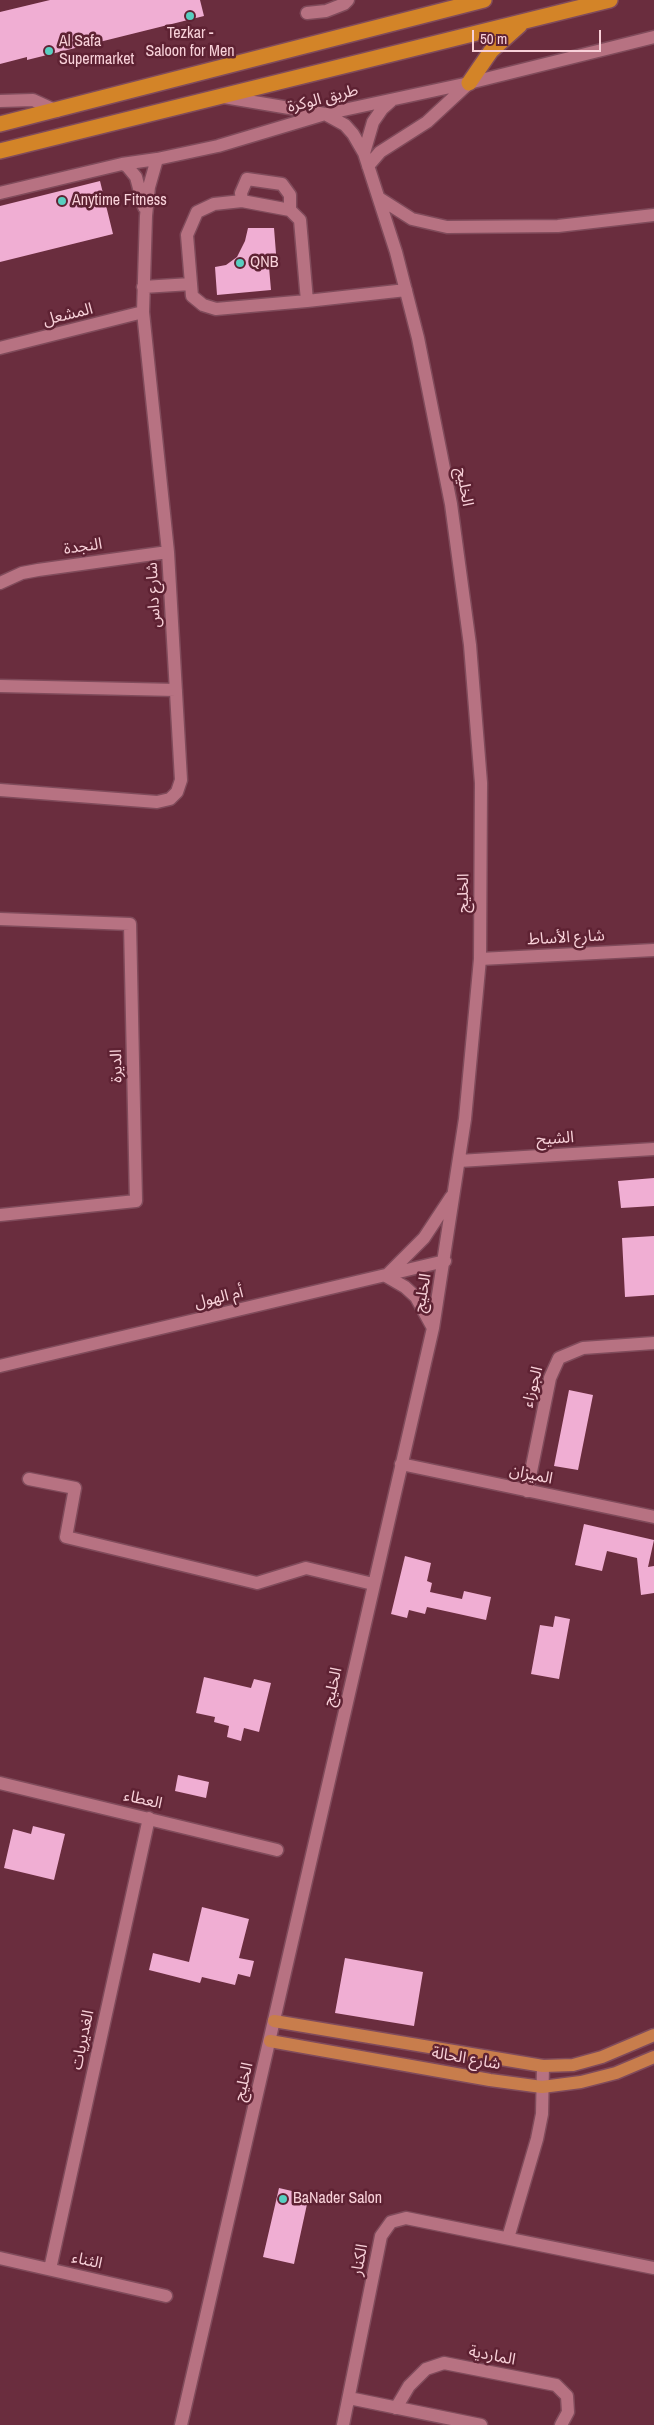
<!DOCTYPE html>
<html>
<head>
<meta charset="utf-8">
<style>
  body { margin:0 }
  #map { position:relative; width:654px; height:2425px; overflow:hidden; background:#6a2d3e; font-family:"Archivo Narrow",sans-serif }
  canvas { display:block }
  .scale { position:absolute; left:472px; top:30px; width:129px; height:22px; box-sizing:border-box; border:2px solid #f8d1d9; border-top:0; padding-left:6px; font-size:15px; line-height:18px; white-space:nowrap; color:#f8d1d9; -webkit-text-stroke:4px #5e2233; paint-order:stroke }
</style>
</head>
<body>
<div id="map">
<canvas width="654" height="2425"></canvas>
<div class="scale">50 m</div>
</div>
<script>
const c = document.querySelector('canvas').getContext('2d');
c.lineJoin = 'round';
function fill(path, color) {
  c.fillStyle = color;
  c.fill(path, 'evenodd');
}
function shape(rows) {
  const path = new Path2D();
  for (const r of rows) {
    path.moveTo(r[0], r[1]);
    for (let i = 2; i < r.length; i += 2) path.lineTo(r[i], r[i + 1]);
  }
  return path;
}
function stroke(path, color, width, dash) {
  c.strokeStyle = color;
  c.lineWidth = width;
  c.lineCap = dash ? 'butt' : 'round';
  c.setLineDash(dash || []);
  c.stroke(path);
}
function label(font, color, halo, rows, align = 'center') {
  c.font = font + ' "Archivo Narrow","Noto Sans Arabic",sans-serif';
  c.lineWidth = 5;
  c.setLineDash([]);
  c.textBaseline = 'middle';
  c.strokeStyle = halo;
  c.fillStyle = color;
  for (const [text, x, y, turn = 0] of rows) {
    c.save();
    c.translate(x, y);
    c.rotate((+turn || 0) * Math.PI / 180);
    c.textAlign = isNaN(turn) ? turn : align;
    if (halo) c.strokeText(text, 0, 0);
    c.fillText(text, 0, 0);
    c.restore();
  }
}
fill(shape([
  [50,0,200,0,204,16,27,60,27,57,0,64,0,12],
  [100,181,113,234,0,262,0,206],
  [248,228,274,228,277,266,269,267,271,290,217,295,215,267,226,265,237,257,245,241],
  [654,1178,654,1206,621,1208,618,1181],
  [654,1236,654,1295,625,1297,622,1238],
  [569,1390,593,1395,578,1470,554,1466],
  [584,1524,654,1540,648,1567,654,1566,654,1593,641,1595,637,1558,607,1551,602,1571,575,1565],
  [405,1556,431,1563,427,1581,432,1583,430,1592,462,1599,464,1591,491,1597,486,1620,427,1607,425,1614,409,1610,407,1618,391,1614],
  [555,1616,570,1619,559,1679,531,1674,540,1625,553,1627],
  [204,1677,251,1688,254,1679,271,1683,259,1732,244,1728,241,1741,227,1737,229,1726,214,1722,215,1717,196,1713],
  [178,1775,209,1782,206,1798,175,1791],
  [33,1826,65,1834,54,1880,4,1868,13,1829,31,1834],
  [202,1907,249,1919,239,1958,254,1961,250,1977,238,1974,235,1985,202,1977,200,1983,149,1970,153,1953,189,1962],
  [345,1958,423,1972,414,2026,335,2013],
  [279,2188,309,2195,294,2264,263,2257]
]), '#f0aed3');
const minor = shape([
  [307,13,326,11,344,4,348,0],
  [0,101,33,100,57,111],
  [364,153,373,122,382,109,391,101],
  [122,164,127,166,136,177,144,207],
  [368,166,380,152,427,122,468,84],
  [0,193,122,164,157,159,218,146,325,114,469,83,654,37],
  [379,198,412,219,447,227,558,226,654,215],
  [242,201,241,193,247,179,282,184,290,195,290,210],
  [143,287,191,284],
  [307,301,300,220,290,210,242,201,214,204,197,212,187,235,192,296,203,305,216,309,307,301,406,290],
  [0,348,143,312],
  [0,583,22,573,38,570,168,552],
  [0,686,176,690],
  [0,790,157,802,170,799,177,792,181,780,168,552,143,312,146,216,149,187,157,159],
  [0,919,130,924,136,1201,0,1215],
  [480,959,654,950],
  [459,1161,654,1149],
  [388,1274,424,1238,451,1197],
  [386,1276,405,1287,416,1297,433,1328],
  [0,1366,445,1261],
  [401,1464,654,1517],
  [29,1479,75,1488,66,1537,257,1583,306,1568,373,1584],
  [527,1491,550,1378,559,1358,583,1348,654,1343],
  [0,1783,277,1850],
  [508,2238,537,2139,542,2114,543,2066],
  [0,2258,166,2296],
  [50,2269,149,1818],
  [349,2398,481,2425],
  [396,2408,409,2386,426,2369,444,2363,556,2385,567,2396,568,2412,561,2425],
  [181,2425,433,1328,465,1119,480,959,481,783,470,645,451,504,418,338,396,252,364,153,353,134,345,125,325,114,224,97],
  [343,2425,381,2236,391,2222,406,2218,654,2268]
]);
const major = shape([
  [274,2021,543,2066,573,2065,602,2057,654,2035],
  [270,2041,490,2080,542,2087,581,2082,616,2073,654,2057]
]);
const highway = shape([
  [469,83,491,51,520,25],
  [0,124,484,0],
  [0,151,610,0]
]);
stroke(minor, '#804b5b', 15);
stroke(major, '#804b5b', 15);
stroke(highway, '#804b5b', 18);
stroke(minor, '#b77282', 12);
stroke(major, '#c87d4c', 12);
stroke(highway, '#d38428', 15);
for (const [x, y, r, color] of [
  [190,16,5,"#58cec0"],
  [49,51,5,"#58cec0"],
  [62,201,5,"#58cec0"],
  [240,263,5,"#58cec0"],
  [283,2199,5,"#58cec0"]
]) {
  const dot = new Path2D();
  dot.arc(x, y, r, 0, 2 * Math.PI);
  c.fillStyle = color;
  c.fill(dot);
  stroke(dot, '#5e2233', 2);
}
label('16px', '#f8d1d9', '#5e2233', [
  ["Tezkar -",190,34,"center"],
  ["Saloon for Men",190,52,"center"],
  ["Al Safa",59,42],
  ["Supermarket",59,60],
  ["Anytime Fitness",72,201],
  ["QNB",250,263],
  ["BaNader Salon",293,2199]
], 'left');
label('16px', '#f8d1d9', '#5e2233', [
  ["طريق الوكرة",323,99,-14],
  ["المشعل",68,315,-14],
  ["الخليج",464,487,80],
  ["النجدة",83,547,-8],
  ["شارع داس",154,595,-93],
  ["الخليج",464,893,-90],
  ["شارع الأساط",566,938,-3],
  ["الديرة",117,1066,-91],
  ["الشيح",555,1139,-4],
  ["الخليج",423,1293,-80],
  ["أم الهول",219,1298,-13],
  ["الجوزاء",533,1387,-75],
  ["الميزان",531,1475,12],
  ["الخليج",333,1687,-77],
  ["العطاء",143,1800,13],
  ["الغديريات",83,2040,-78],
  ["شارع الحالة",466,2059,10],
  ["الخليج",244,2082,-77],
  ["الكنار",360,2260,-79],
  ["الثناء",87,2261,13],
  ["الماردية",492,2356,11]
]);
</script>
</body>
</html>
